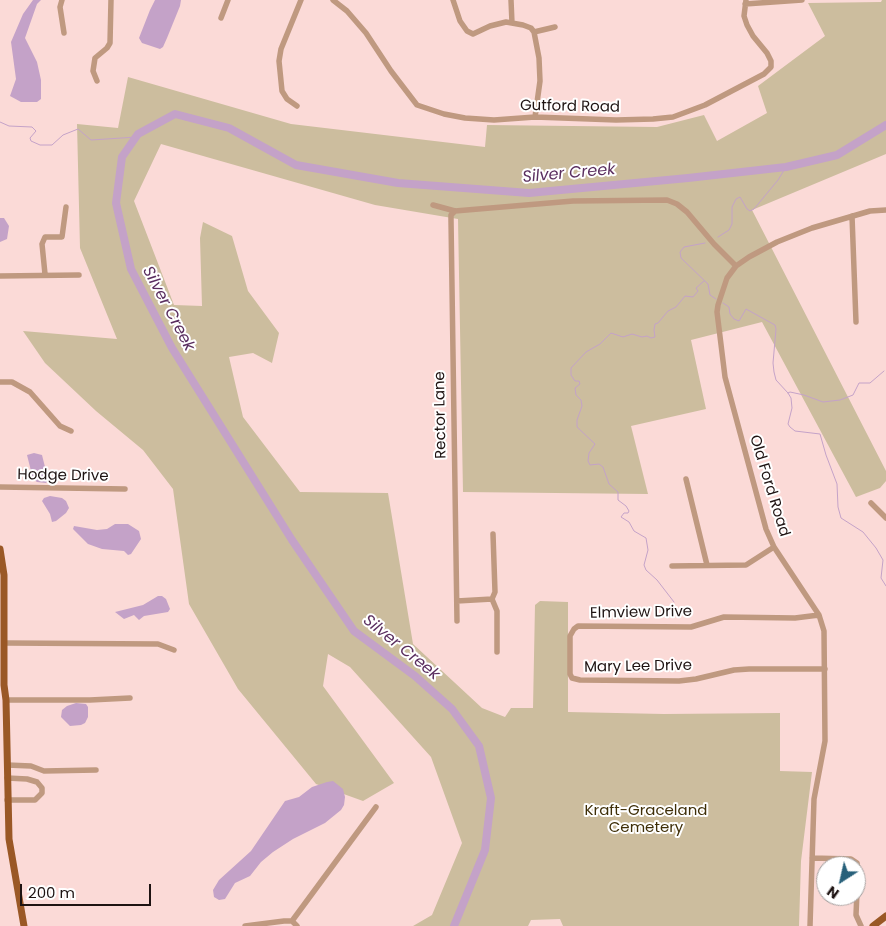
<!DOCTYPE html>
<html>
<head>
<meta charset="utf-8">
<style>
  body { margin:0 }
  #map { position:relative; width:886px; height:926px; overflow:hidden; background:#fbdad7; font-family:Poppins,sans-serif }
  canvas { display:block }
  .north { position:absolute; left:816px; top:856px; width:50px; height:50px; box-sizing:border-box; background:#fff; border:1px solid #a5a1a0; border-radius:50%; rotate:215deg; font-size:14px; font-weight:700; line-height:20px; text-align:center; color:#1e1312 }
  .north::after { content:''; display:block; margin:auto; width:18px; height:22px; background:#27607a; clip-path:polygon(50% 0,100% 100%,50% 72%,0 100%) }
  .scale { position:absolute; left:20px; top:884px; width:131px; height:22px; box-sizing:border-box; border:2px solid #1e1312; border-top:0; padding-left:6px; font-size:15px; line-height:18px; white-space:nowrap; color:#1e1312; -webkit-text-stroke:4px #fff; paint-order:stroke }
</style>
</head>
<body>
<div id="map">
<canvas width="886" height="926"></canvas>
<div class="north">N</div>
<div class="scale">200 m</div>
</div>
<script>
const c = document.querySelector('canvas').getContext('2d');
c.lineJoin = 'round';
function fill(path, color) {
  c.fillStyle = color;
  c.fill(path, 'evenodd');
}
function shape(rows) {
  const path = new Path2D();
  for (const r of rows) {
    path.moveTo(r[0], r[1]);
    for (let i = 2; i < r.length; i += 2) path.lineTo(r[i], r[i + 1]);
  }
  return path;
}
function stroke(path, color, width, dash) {
  c.strokeStyle = color;
  c.lineWidth = width;
  c.lineCap = dash ? 'butt' : 'round';
  c.setLineDash(dash || []);
  c.stroke(path);
}
function label(font, color, halo, rows, align = 'center') {
  c.font = font + ' Poppins,sans-serif';
  c.lineWidth = 4;
  c.setLineDash([]);
  c.textBaseline = 'middle';
  c.strokeStyle = halo;
  c.fillStyle = color;
  for (const [text, x, y, turn = 0] of rows) {
    c.save();
    c.translate(x, y);
    c.rotate((+turn || 0) * Math.PI / 180);
    c.textAlign = isNaN(turn) ? turn : align;
    if (halo) c.strokeText(text, 0, 0);
    c.fillText(text, 0, 0);
    c.restore();
  }
}
fill(shape([
  [882,0,886,0,886,154,752,210,886,471,886,481,880,488,856,497,762,322,691,340,706,409,631,426,648,494,463,492,458,219,375,205,161,144,134,201,174,305,202,306,200,238,203,222,232,236,248,291,279,333,272,363,253,353,229,357,243,417,300,492,388,493,413,644,482,708,505,717,511,708,533,708,535,605,540,601,568,602,568,712,664,714,780,713,780,771,812,772,801,861,799,926,563,926,560,919,531,920,528,926,413,926,432,915,462,843,431,757,350,667,328,654,323,686,394,783,363,801,316,784,238,689,189,604,173,489,143,450,96,411,45,363,23,331,117,339,80,248,77,124,118,128,128,77,291,124,485,147,487,125,657,127,704,115,717,141,767,113,758,86,825,36,808,3,881,2]
]), '#ccbd9e');
fill(shape([
  [33,0,41,0,37,4,25,38,37,62,41,80,41,99,37,102,21,102,10,96,16,79,11,42,23,14],
  [155,0,181,0,180,6,167,38,163,47,160,49,142,43,139,38,150,10],
  [0,218,4,218,9,226,7,239,0,242],
  [34,453,42,455,46,471,49,479,46,483,37,482,33,479,27,455],
  [50,496,62,498,66,501,69,508,66,513,56,521,52,522,50,514,42,501,44,498],
  [115,524,128,524,139,531,141,539,131,554,128,555,124,551,102,549,88,544,73,529,74,526,97,530,107,529],
  [158,596,162,596,166,599,170,609,168,612,144,616,139,620,134,615,124,619,115,612,143,605],
  [76,703,86,704,88,707,88,717,85,723,81,725,70,726,61,717,62,710,67,706],
  [333,781,343,789,345,797,344,805,341,810,325,823,293,839,273,852,261,862,250,876,235,883,225,899,219,900,214,897,213,890,219,880,251,851,285,801,299,797,312,787,327,782]
]), '#c4a2c8');
stroke(shape([
  [0,122,9,126,32,127,36,131,30,138,31,141,40,145,52,145,63,135,78,129,91,140,137,137],
  [718,237,729,230,732,224,732,207,736,199,740,197,747,209,750,211,754,209,778,180,786,167],
  [705,243,684,247,680,252,681,258,708,284,710,295,716,299],
  [723,303,729,307,730,314,734,319,739,321,746,309,775,325,776,329,773,363,774,372,776,380,788,393,791,398,792,408,788,424,790,427,795,431,820,434,826,455,837,484,838,507,841,518,863,532,876,548,883,560,881,578,886,586],
  [788,393,790,392,804,395,823,402,840,400,853,395,859,383,870,383,884,371],
  [674,602,657,580,646,570,644,565,648,550,646,538,634,531,629,522,621,517,624,513,628,513,629,511,626,506,618,500,618,492,609,484,603,467,599,464,590,465,588,461,589,453,595,444,577,427,577,420,582,406,581,400,576,395,575,388,580,384,579,381,575,381,571,375,571,368,586,352,600,344,611,333,623,337,632,334,642,337,647,336,651,338,655,337,654,330,655,324,658,323,668,311,676,307,685,296,693,297,698,291,696,288,704,281]
]), '#c4a2c8', 1);
stroke(shape([
  [454,926,485,850,491,798,479,746,452,709,415,676,354,631,292,540,172,348,131,269,116,203,122,157,138,134,175,114,229,128,296,165,398,183,529,193,688,178,786,167,837,155,886,125]
]), '#c4a2c8', 8);
stroke(shape([
  [62,0,60,7,64,33],
  [333,0,347,11,366,33,391,71,417,105,444,114,465,118,494,120,535,117,616,120,653,119,673,117,705,105,764,74,771,67,771,61,767,53,753,36,747,25,744,16,746,0],
  [453,0,460,21,467,31,473,34,490,26,506,22,523,25,531,28,534,32,539,58,540,81,535,117],
  [511,0,512,23],
  [745,4,802,0],
  [221,18,228,0],
  [534,32,555,27],
  [97,81,93,71,95,58,107,48,110,43,111,0],
  [297,106,287,99,282,91,279,61,281,49,301,0],
  [433,205,455,211,573,201,667,200,677,204,687,212,714,244,736,266],
  [455,211,451,215,451,220,457,621],
  [852,216,856,322],
  [45,274,42,244,45,237,62,237,66,207],
  [0,276,79,275],
  [0,382,12,382,30,392,60,426,71,431],
  [686,479,707,565],
  [0,487,125,489],
  [871,503,886,518],
  [672,566,746,565,774,547],
  [492,599,495,592,493,534],
  [457,601,492,599,497,611,497,652],
  [819,615,795,618,724,617,691,627,578,626,574,629,570,636,570,674,572,678,580,680,679,681,696,679,734,670,749,669,825,669],
  [5,643,158,644,174,650],
  [6,700,90,700,130,698],
  [7,765,31,766,44,771,96,770],
  [7,778,27,779,37,782,42,788,42,793,35,800,7,800],
  [812,858,851,859,857,863,858,869,856,915,861,926],
  [292,921,376,807],
  [245,926,284,921,292,921,297,926],
  [810,926,814,799,825,741,824,631,819,615,774,547,766,529,725,377,717,312,718,305,727,278,736,266,749,257,777,242,812,228,870,211,886,210]
]), '#bf9980', 5.5);
stroke(shape([
  [0,549,4,575,4,685,6,700,9,839,24,926],
  [873,926,886,916]
]), '#9a5826', 7);
label('15px', '#1e1312', '#fff', [
  ["Gutford Road",570,107,1],
  ["Rector Lane",441,415,-91],
  ["Hodge Drive",63,476,1],
  ["Old Ford Road",769,486,73],
  ["Elmview Drive",641,613,-1],
  ["Mary Lee Drive",638,667,-1]
]);
label('15px', '#3e2e07', '#fff', [
  ["Kraft-Graceland",646,811],
  ["Cemetery",646,828]
]);
label('italic 16px', '#5a2e5f', '#fff', [
  ["Silver Creek",569,174,-5],
  ["Silver Creek",168,309,62],
  ["Silver Creek",401,648,39]
]);
</script>
</body>
</html>
